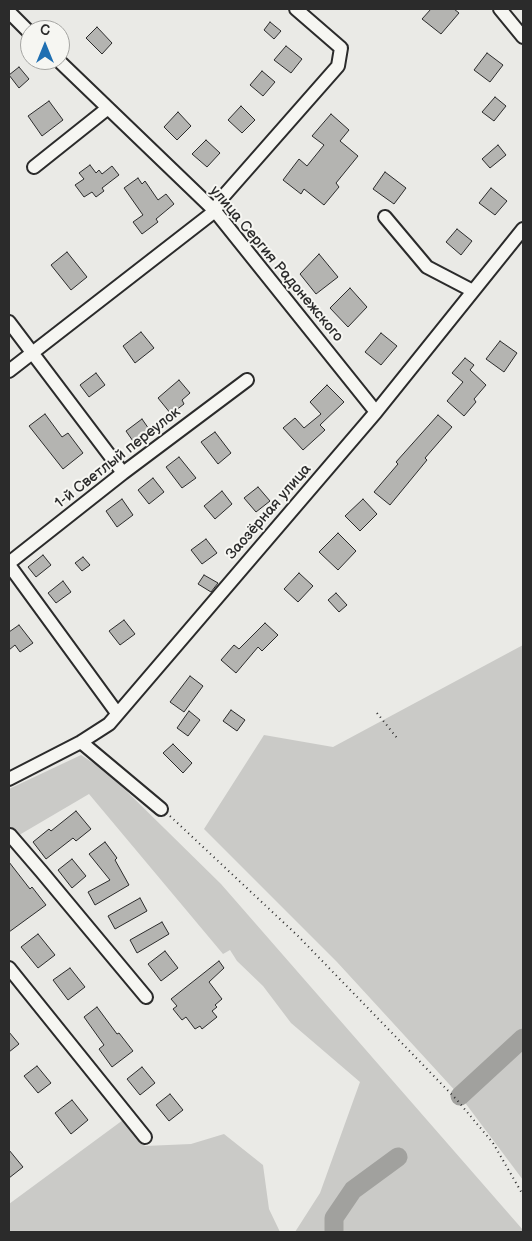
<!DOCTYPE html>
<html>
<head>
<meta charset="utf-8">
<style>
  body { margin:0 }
  #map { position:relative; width:532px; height:1241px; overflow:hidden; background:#eaeae6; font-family:"Balsamiq Sans",sans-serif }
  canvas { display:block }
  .frame { position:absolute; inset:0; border:10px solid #2b2b2b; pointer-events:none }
  .north { position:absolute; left:20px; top:20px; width:50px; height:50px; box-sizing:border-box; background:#f6f6f2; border:1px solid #a5a5a2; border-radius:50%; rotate:0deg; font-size:14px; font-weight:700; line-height:20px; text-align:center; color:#2b2b2b }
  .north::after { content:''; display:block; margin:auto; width:18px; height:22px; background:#1f6fb2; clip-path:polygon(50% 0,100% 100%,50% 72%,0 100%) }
</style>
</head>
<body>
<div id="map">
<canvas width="532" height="1241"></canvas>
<div class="frame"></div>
<div class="north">С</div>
</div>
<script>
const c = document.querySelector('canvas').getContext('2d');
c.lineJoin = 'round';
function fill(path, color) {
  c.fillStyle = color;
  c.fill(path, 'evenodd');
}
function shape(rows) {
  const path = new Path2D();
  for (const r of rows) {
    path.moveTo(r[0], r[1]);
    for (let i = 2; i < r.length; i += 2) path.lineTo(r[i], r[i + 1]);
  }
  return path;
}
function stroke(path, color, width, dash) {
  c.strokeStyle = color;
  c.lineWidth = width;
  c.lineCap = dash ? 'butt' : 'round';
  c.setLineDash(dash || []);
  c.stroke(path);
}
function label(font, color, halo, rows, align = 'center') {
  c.font = font + ' "Balsamiq Sans",sans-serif';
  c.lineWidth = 4;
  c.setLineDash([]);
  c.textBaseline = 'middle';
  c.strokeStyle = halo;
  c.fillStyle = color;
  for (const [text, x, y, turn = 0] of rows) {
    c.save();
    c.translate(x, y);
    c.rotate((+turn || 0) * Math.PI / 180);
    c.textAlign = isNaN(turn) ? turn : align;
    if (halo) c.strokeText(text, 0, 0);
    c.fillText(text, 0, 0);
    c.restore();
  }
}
fill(shape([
  [523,645,523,1180,460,1096,337,962,204,829,264,735,333,747],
  [81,755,107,772,221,884,523,1230,521,1232,295,1232,320,1193,360,1082,291,1023,263,986,237,961,230,950,223,954,89,794,9,841,9,789],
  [123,1120,145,1146,191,1144,224,1134,263,1165,269,1209,280,1232,9,1232,9,1204]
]), '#cacac7');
stroke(shape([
  [460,1096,523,1038],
  [334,1232,334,1218,353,1190,398,1157]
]), '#a1a19e', 19);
const building = shape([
  [431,9,454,9,459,13,441,34,422,19,431,9],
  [270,22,281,31,274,39,264,30,270,22],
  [97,27,112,43,102,54,86,38,97,27],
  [286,46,302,59,291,73,274,60,286,46],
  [487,53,503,65,490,82,474,70,487,53],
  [19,67,29,79,19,88,9,75,19,67],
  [262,71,275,82,263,96,250,85,262,71],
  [495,97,506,106,494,121,482,112,495,97],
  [49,101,63,120,42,136,28,116,49,101],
  [241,106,255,120,242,133,228,120,241,106],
  [178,112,191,126,177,140,164,127,178,112],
  [331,114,349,130,340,141,358,156,336,183,339,187,324,205,304,189,301,194,283,180,299,159,307,166,324,145,312,136,331,114],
  [206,140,220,153,207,167,192,154,206,140],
  [498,145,506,155,490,168,482,159,498,145],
  [90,165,96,173,99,170,102,174,112,166,119,175,102,188,104,191,96,197,92,192,84,197,75,185,84,179,79,173,90,165],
  [385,172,406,188,394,204,373,189,385,172],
  [138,178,142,184,145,181,158,200,166,194,174,204,156,219,158,222,142,234,133,222,143,215,124,188,138,178],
  [491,188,507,201,495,215,479,203,491,188],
  [457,229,472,241,461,255,446,242,457,229],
  [67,252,87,277,71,290,51,265,67,252],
  [319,254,338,277,316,294,300,274,319,254],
  [350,288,367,307,348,327,330,308,350,288],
  [141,332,154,348,135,363,123,346,141,332],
  [381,333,397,346,381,365,365,352,381,333],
  [500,341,517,353,504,372,486,359,500,341],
  [465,358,474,365,470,370,486,385,474,399,476,402,464,416,447,401,463,382,452,373,465,358],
  [96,373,105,385,89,397,80,385,96,373],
  [179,380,190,393,182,400,184,404,171,414,158,398,179,380],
  [327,385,344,402,320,425,325,430,303,450,283,428,295,418,304,428,321,414,310,402,327,385],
  [45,414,62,437,68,433,83,453,63,469,29,426,45,414],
  [438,415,452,427,425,458,427,460,390,505,374,492,398,464,396,462,438,415],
  [142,419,151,432,135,444,126,431,142,419],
  [215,432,231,453,218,464,201,442,215,432],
  [179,457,196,478,182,488,166,467,179,457],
  [153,478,164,492,149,504,138,490,153,478],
  [258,487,270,501,256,512,244,498,258,487],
  [222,491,232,504,215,519,204,506,222,491],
  [122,499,133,515,117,527,106,511,122,499],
  [363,499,377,514,360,531,345,516,363,499],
  [338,533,356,551,338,570,319,552,338,533],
  [206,539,217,553,202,564,191,550,206,539],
  [43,555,51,565,36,577,28,567,43,555],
  [83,557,90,565,82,571,75,563,83,557],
  [299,573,313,586,298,602,284,589,299,573],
  [204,575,218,583,211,592,198,584,204,575],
  [63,581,71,592,56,603,48,593,63,581],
  [336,593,347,605,339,612,328,600,336,593],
  [124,620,135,634,120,645,109,631,124,620],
  [265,623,278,635,262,651,258,647,236,673,221,660,234,645,239,649,265,623],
  [19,625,33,643,20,652,15,645,9,650,9,632,19,625],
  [190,676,203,686,184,712,170,702,190,676],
  [231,710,245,720,237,731,223,721,231,710],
  [189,711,200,720,188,736,177,728,189,711],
  [173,744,192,763,183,773,163,753,173,744],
  [76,811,91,829,76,841,73,838,46,859,33,842,49,829,51,831,76,811],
  [105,842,117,858,115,860,129,885,95,905,88,892,110,880,89,854,105,842],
  [72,859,86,876,72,888,58,870,72,859],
  [9,862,30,889,32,887,46,905,9,932,9,862],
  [140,898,147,911,115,929,108,916,140,898],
  [162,922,169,934,137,953,130,940,162,922],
  [38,934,55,955,38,968,21,947,38,934],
  [165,951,178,968,161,981,148,964,165,951],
  [219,961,224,968,209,982,222,999,215,1005,217,1007,212,1011,217,1017,202,1029,200,1026,195,1029,186,1017,182,1020,173,1009,177,1006,171,999,219,961],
  [70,968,85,987,68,1000,53,980,70,968],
  [97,1007,117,1034,119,1033,133,1051,112,1067,99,1049,104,1045,84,1017,97,1007],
  [9,1032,19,1044,9,1052,9,1032],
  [37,1066,51,1083,38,1093,24,1076,37,1066],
  [142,1067,155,1083,140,1095,127,1079,142,1067],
  [170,1094,183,1110,169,1121,156,1105,170,1094],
  [72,1100,88,1120,71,1134,55,1113,72,1100],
  [9,1150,23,1167,9,1178,9,1150]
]);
fill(building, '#b4b4b1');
stroke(building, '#2b2b2b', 1);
const minor = shape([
  [500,9,523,37],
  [9,12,30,33],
  [58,60,215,211,376,412],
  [34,167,108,108],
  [385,217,427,267,473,291],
  [9,322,123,473],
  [9,371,215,211,221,199,338,66,341,48,296,9],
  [9,563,123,473,247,380],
  [9,565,117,713],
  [81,742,161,809],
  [9,779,81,742,109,724,376,412,523,229],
  [9,836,10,835,41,871,146,997],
  [9,968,145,1137]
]);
stroke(minor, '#2b2b2b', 16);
stroke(shape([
  [377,713,397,738],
  [170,816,298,936,457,1100,493,1143,523,1195]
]), '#2b2b2b', 2, [1, 4]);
stroke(minor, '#f6f6f2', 12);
label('15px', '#2b2b2b', '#f6f6f2', [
  ["улица Сергия Радонежского",276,264,50],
  ["1-й Светлый переулок",118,458,-38],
  ["Заозёрная улица",269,512,-49]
]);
</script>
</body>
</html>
